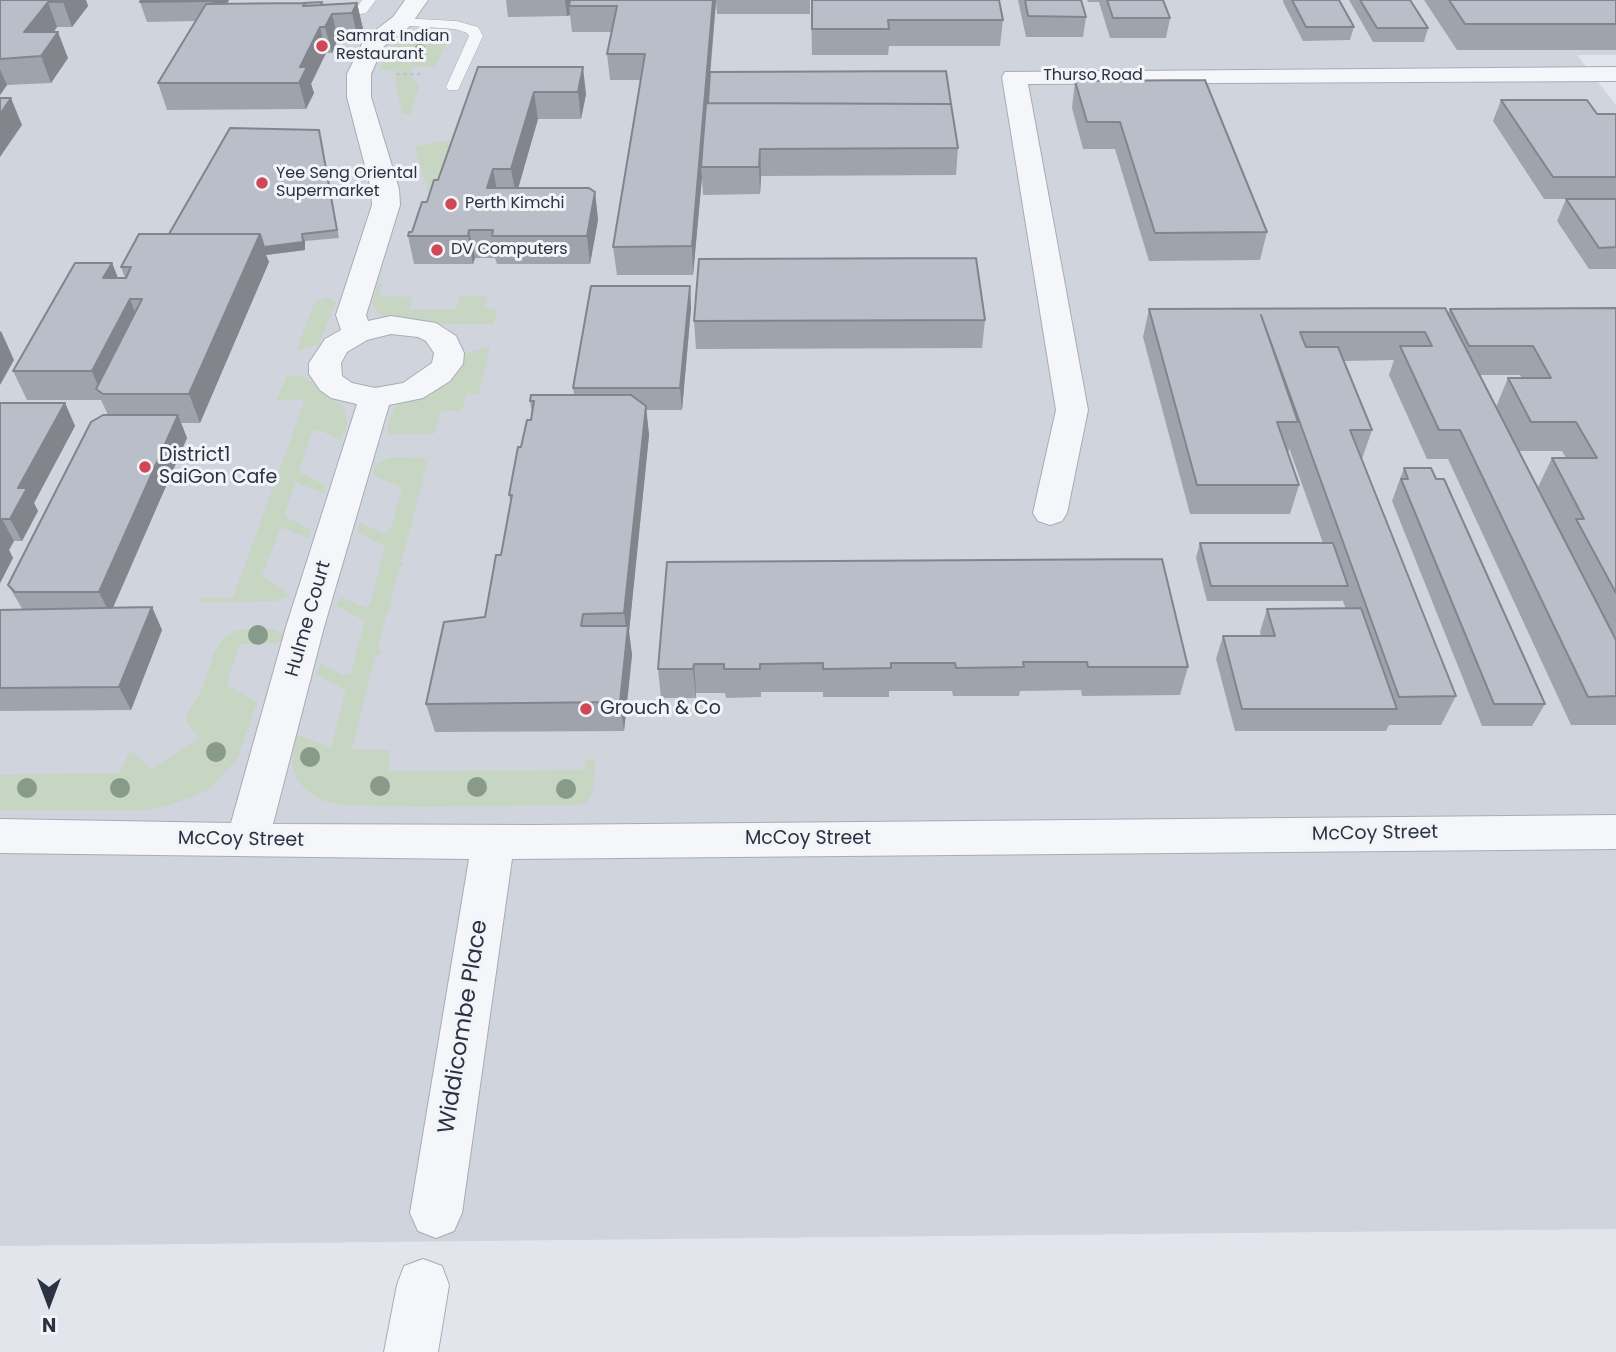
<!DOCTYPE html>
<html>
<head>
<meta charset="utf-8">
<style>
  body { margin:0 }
  #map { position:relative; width:1616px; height:1352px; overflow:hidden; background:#e2e5eb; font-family:Poppins,sans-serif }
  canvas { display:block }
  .north { position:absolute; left:14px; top:1268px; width:70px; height:70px; -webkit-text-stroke:5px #f2f4f8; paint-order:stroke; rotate:180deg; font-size:19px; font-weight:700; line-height:28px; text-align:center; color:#2a3243 }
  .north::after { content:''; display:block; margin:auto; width:24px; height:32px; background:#2a3243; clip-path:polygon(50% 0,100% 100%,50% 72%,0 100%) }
</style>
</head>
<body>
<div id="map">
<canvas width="1616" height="1352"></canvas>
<div class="north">N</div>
</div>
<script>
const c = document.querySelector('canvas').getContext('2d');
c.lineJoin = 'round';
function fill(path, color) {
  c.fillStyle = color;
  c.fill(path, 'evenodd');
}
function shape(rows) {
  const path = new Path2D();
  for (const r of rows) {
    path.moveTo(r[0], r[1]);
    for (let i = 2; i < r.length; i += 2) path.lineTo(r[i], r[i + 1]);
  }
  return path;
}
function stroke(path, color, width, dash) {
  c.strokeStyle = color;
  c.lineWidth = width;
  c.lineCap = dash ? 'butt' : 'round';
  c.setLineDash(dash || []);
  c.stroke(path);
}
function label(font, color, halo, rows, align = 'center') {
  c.font = font + ' Poppins,sans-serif';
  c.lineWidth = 6;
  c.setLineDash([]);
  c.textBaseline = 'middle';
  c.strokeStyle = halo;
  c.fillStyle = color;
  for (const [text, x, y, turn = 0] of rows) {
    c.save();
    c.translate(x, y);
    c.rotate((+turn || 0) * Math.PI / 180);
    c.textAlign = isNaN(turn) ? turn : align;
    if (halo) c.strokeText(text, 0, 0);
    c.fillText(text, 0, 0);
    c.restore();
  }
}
fill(shape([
  [0,0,1616,0,1616,55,1577,55,1616,105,1616,1229,0,1246]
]), '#d0d4dd');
fill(shape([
  [418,36,449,39,435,67,413,67,410,76,419,86,410,115,402,114,395,77,398,76,398,71,379,70,387,53,396,43],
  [458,139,441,193,429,194,415,146],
  [378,283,382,284,379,296,412,297,409,310,456,309,460,296,487,296,484,308,497,309,494,324,438,324,420,319,380,315,372,303],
  [327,297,336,302,319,344,297,350,314,303],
  [490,346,479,393,467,394,461,411,441,411,434,434,388,434,388,426,394,408,462,355],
  [287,375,304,377,333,397,344,408,347,423,341,440,319,430,312,432,299,472,325,485,323,493,296,482,284,516,311,530,308,538,281,527,262,575,290,595,277,601,200,602,201,598,233,598,305,400,277,400],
  [392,457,428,458,421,484,425,486,420,489,412,522,415,525,410,528,401,561,404,565,399,568,390,603,394,607,387,611,378,648,382,653,375,656,352,749,390,750,388,771,583,770,586,760,595,759,593,791,586,803,575,805,420,807,341,805,321,800,307,791,297,779,292,763,296,734,331,748,346,690,316,674,321,663,342,675,351,673,365,621,336,605,340,597,367,608,370,606,385,546,357,532,360,523,384,533,391,529,402,488,373,475,375,464],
  [254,628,274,629,283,634,282,642,240,644,226,685,257,702,237,759,208,790,170,805,145,810,0,810,0,775,120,773,130,750,151,769,200,738,187,722,186,716,201,691,214,654,223,638,235,631]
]), '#c7d5c3');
const lane = shape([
  [362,0,376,0,366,13,329,20,322,16,324,13,357,7,362,0],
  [401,18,456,21,478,27,483,36,458,90,448,90,446,87,469,36,467,33,455,29,396,25,396,19,401,18]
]);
const street = shape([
  [405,0,428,0,409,27,383,47,371,74,371,97,399,189,400,205,366,315,368,321,391,316,436,323,456,336,464,353,463,364,450,381,423,398,389,405,324,627,273,824,535,825,1616,815,1616,849,512,859,462,1213,454,1231,436,1238,418,1231,410,1213,469,859,0,853,0,819,231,823,286,627,357,404,331,398,320,390,309,374,309,363,325,339,341,330,336,315,372,205,371,189,347,97,347,74,365,38,393,17,405,0],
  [391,334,418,337,426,341,434,353,432,363,403,383,375,388,352,383,342,376,341,363,347,352,367,340,391,334],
  [1616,67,1616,81,1028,84,1088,410,1067,513,1062,521,1050,525,1038,521,1033,513,1056,410,1002,77,1005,72,1616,67],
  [423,1259,442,1266,449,1285,438,1352,384,1352,397,1285,404,1266,423,1259]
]);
stroke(lane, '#a7acb5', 1);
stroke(street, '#a7acb5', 2);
stroke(shape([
  [396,74,423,74]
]), '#c0c3ca', 2.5, [3.5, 3.5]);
fill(lane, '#f5f6f9');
fill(street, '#f5f6f9');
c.fillStyle = '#879b88';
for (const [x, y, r] of [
  [420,50,6],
  [258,635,10],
  [216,752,10],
  [310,757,10],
  [380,786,10],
  [477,787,10],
  [27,788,10],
  [120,788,10],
  [566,789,10]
]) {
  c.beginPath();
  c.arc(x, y, r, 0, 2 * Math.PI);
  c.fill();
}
fill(shape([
  [0,0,86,0,88,6,72,27,57,27,54,32,68,58,51,83,7,85,0,95],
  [229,0,227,4,322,5,357,3,363,29,358,39,338,39,332,53,326,53,311,84,314,93,306,109,167,110,158,83,196,21,147,22,140,2],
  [506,0,810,0,810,14,717,14,716,2,708,103,958,148,956,175,761,176,760,194,703,195,702,177,693,275,617,275,613,247,640,80,610,80,607,54,612,32,572,32,570,15,567,16,508,17],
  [811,0,1003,20,1000,46,889,46,888,55,812,55],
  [1018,0,1081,0,1086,17,1083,37,1026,37],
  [1087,0,1163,0,1170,18,1166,38,1110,38,1099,2,1088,2],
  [1283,0,1339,0,1354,27,1350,40,1303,41,1283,2],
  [1349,0,1410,0,1428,28,1424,42,1373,42],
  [1424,0,1616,0,1616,50,1457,50],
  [478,67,586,94,581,119,538,119,518,188,595,192,598,220,590,264,497,264,495,258,475,258,473,264,414,264,408,236,412,232,438,180],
  [1075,81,1267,232,1260,260,1149,261,1115,149,1083,149,1072,108],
  [1501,100,1597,114,1616,114,1616,199,1544,199,1493,121],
  [319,130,339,238,305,241,305,250,266,255,269,262,200,423,181,423,187,438,113,608,152,607,162,630,131,710,0,711,0,610,23,610,8,585,108,415,101,400,27,400,13,371,112,263,118,278,125,278,121,267],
  [1566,199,1616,199,1616,269,1589,269,1557,221],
  [690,286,691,308,682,410,646,410,649,435,629,632,632,655,624,731,435,732,426,704,485,617,501,555,511,504,509,495,521,447,531,420,532,413,530,401,574,395,573,388],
  [1616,308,1616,725,1571,725,1448,459,1427,459,1389,375,1394,360,1344,361,1372,430,1362,459,1456,696,1441,725,1389,725,1386,731,1235,731,1216,659,1223,636,1261,636,1260,632,1267,609,1346,609,1342,599,1342,601,1207,601,1196,558,1200,543,1323,543,1289,448,1289,451,1287,451,1299,485,1290,514,1190,514,1143,337,1149,309,1448,313,1450,309],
  [1480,375,1520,375,1522,378,1508,378,1496,407],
  [1519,451,1562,451,1566,458,1552,458,1538,487,1565,541],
  [985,320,982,348,696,349,694,321],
  [0,403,65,403,75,426,34,503,38,511,22,541,14,541,9,550,13,558,0,583],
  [1404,468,1545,704,1532,726,1482,726,1392,501],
  [667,562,1188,667,1180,695,1082,696,1081,690,1020,691,1019,696,953,696,952,691,889,691,889,697,823,697,823,692,761,692,761,697,726,698,725,693,696,693,696,698,661,698,658,669]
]), '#9fa3ac');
fill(shape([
  [64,0,86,0,88,6,72,27,63,2],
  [212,0,229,0,217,21,211,1],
  [565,0,575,0,569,6,570,15,567,16],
  [713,0,716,0,702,167,701,167,702,177,693,275,692,246],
  [48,2,57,27,36,57,24,32],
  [357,3,363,29,358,39,352,13],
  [332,14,338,39,332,53,325,27],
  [320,27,326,53,311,84,314,93,306,109,299,83,300,67],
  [58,32,68,58,51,83,41,56],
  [583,67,586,94,581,119,578,92],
  [0,69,7,85,0,95],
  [534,92,538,119,516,196,511,169],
  [11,98,22,125,0,157,0,114],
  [760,149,761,176,760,194,759,167],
  [493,169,498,196,487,188],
  [595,192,598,220,590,264,587,236],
  [469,230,475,258,473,264,468,236],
  [260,234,302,234,305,241,305,250,266,255,269,262,200,423,189,394],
  [112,263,123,291,103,278],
  [690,286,691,308,682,410,680,388],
  [130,299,141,327,101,393,92,371],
  [1,331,14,360,0,385,0,332],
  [65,403,75,426,34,503,38,511,22,541,10,519,18,488],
  [646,406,649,435,629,632,632,655,624,731,620,702,627,636,624,613],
  [178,415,187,438,110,614,99,592],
  [2,519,14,541,9,550,13,558,0,583,0,522],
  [152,607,162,630,131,710,119,687],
  [694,664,696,693,696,698,693,669]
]), '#82858c');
const building = shape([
  [0,0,64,0,63,2,48,2,24,32,58,32,41,56,0,59,0,0],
  [141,0,212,0,211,1,140,2,141,0],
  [570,0,713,0,692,246,613,247,645,54,607,54,617,6,569,6,570,0],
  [812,0,999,0,1003,20,888,20,889,29,812,29,812,0],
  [1025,0,1081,0,1086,17,1028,16,1025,0],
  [1107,0,1163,0,1170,18,1113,18,1107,0],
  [1292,0,1339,0,1354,27,1306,27,1292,0],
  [1360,0,1410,0,1428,28,1377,28,1360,0],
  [1449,0,1616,0,1616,24,1465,24,1449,0],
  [322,2,321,5,305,6,304,3,322,2],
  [305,3,303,6,357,3,352,13,332,14,325,27,320,27,300,67,307,67,299,83,158,83,206,4,305,3],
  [478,67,583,67,578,92,534,92,511,169,493,169,487,188,589,188,595,192,587,236,492,236,493,230,469,230,468,236,408,236,409,232,412,232,422,202,427,202,434,180,438,180,478,67],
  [946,71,951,104,708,103,710,72,946,71],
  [1205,80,1267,232,1155,233,1120,122,1087,122,1075,81,1205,80],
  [0,98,11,98,0,114,0,98],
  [1501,100,1587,100,1597,114,1616,114,1616,177,1553,177,1501,100],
  [706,103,951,104,958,148,760,149,759,167,701,167,706,103],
  [230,128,319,130,337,230,302,234,303,242,264,247,260,234,169,234,230,128],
  [1566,199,1616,199,1616,247,1599,248,1566,199],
  [139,234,260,234,189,394,103,394,96,389,142,299,130,299,92,371,13,371,75,263,112,263,103,278,126,278,131,267,121,267,139,234],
  [976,258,985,320,694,321,699,259,976,258],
  [591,286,690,286,680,388,573,388,591,286],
  [1445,308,1616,640,1616,696,1588,697,1460,430,1439,430,1400,346,1432,346,1425,332,1300,332,1306,347,1338,347,1372,430,1350,430,1456,696,1399,697,1261,315,1298,422,1277,422,1299,485,1197,485,1149,309,1445,308],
  [1616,308,1616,593,1576,519,1584,519,1552,458,1597,458,1576,422,1531,422,1508,378,1551,378,1533,346,1469,346,1450,309,1616,308],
  [531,395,631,395,646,406,624,613,583,614,581,626,628,626,620,702,426,704,444,622,485,617,496,555,501,555,512,495,509,495,518,447,521,447,527,420,531,420,534,401,530,401,531,395],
  [0,403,65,403,18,488,27,488,10,519,2,519,0,522,0,403],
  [103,415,178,415,99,592,15,592,8,585,91,422,103,415],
  [1404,468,1431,468,1436,479,1444,479,1545,704,1494,704,1401,479,1408,479,1404,468],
  [1200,543,1333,543,1348,586,1211,586,1200,543],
  [1162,559,1188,667,1088,667,1087,662,1023,662,1024,667,956,668,955,663,891,663,891,668,823,669,823,663,760,664,760,669,724,669,724,664,694,664,693,669,658,669,667,562,1162,559],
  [152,607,119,687,0,688,0,610,152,607],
  [1361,608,1397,709,1242,709,1223,636,1275,636,1267,609,1361,608]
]);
fill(building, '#b9bec8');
stroke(building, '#82858c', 2);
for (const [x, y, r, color] of [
  [322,46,7,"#d04755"],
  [262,183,7,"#d04755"],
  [451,204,7,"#d04755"],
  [437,250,7,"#d04755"],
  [145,467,7,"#d04755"],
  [586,709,7,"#d04755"]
]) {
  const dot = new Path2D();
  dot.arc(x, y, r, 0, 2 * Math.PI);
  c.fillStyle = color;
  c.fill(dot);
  stroke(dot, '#f2f4f8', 2.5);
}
label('16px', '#2a3243', '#f2f4f8', [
  ["Samrat Indian",336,37],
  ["Restaurant",336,55],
  ["Yee Seng Oriental",276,174],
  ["Supermarket",276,192],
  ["Perth Kimchi",465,204],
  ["DV Computers",451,250]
], 'left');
label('16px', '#2a3243', '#f2f4f8', [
  ["Thurso Road",1093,76]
]);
label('19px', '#2a3243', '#f2f4f8', [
  ["District1",159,456],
  ["SaiGon Cafe",159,478],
  ["Grouch & Co",600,709]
], 'left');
label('19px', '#2a3243', '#f2f4f8', [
  ["Hulme Court",309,619,-74],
  ["McCoy Street",1375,834,-1],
  ["McCoy Street",808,839],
  ["McCoy Street",241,840,1]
]);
label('23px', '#2a3243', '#f2f4f8', [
  ["Widdicombe Place",464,1027,-81]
]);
</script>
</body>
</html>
